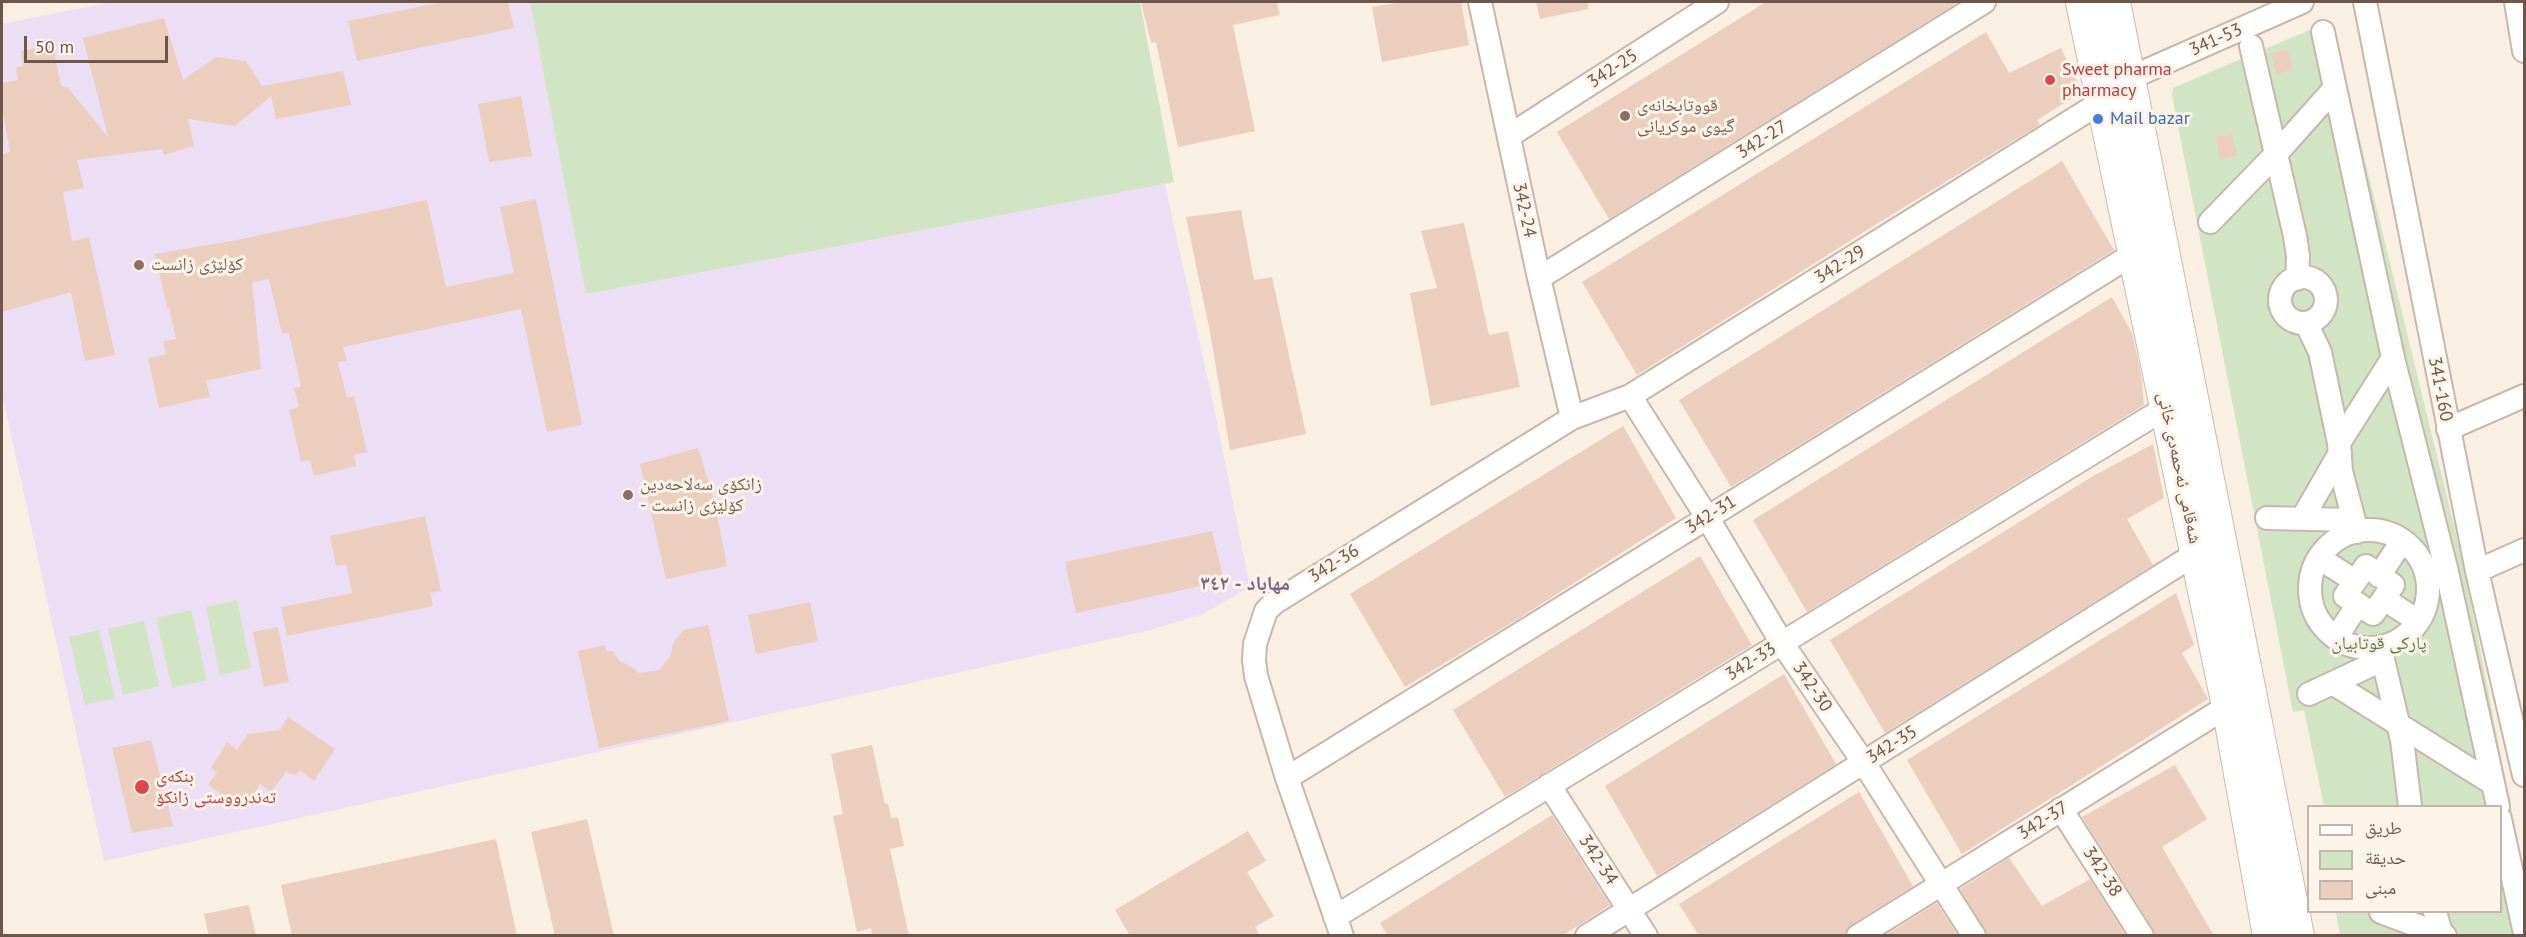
<!DOCTYPE html>
<html>
<head>
<meta charset="utf-8">
<style>
  body { margin:0 }
  #map { position:relative; width:2526px; height:937px; overflow:hidden; background:#f9efe2; font-family:"PT Sans","Noto Naskh Arabic",sans-serif }
  canvas { display:block }
  .frame { position:absolute; inset:0; border:3px solid #6d574c; pointer-events:none }
  .legend { position:absolute; left:2307px; top:805px; width:195px; height:108px; box-sizing:border-box; background:#fcf4e8; border:2px solid #c3b5aa; margin:0; padding:8px 10px; list-style:none; font-size:18px; color:#6d574c }
  .legend li { display:flex; align-items:center; gap:12px; height:30px }
  .legend b { width:30px; border:2px solid #c3b5aa }
  .scale { position:absolute; left:24px; top:36px; width:144px; height:27px; box-sizing:border-box; border:3px solid #6d574c; border-top:0; padding-left:8px; font-size:18px; line-height:21px; white-space:nowrap; color:#6d574c; -webkit-text-stroke:4px #fcf4e8; paint-order:stroke }
</style>
</head>
<body>
<div id="map">
<canvas width="2526" height="937"></canvas>
<div class="frame"></div>
<ul class="legend">
<li><b style="height:8px;background:#fff"></b>طريق</li>
<li><b style="height:16px;background:#d1e4c3"></b>حديقة</li>
<li><b style="height:16px;background:#ebcebd"></b>مبنى</li>
</ul>
<div class="scale">50 m</div>
</div>
<script>
const c = document.querySelector('canvas').getContext('2d');
c.lineJoin = 'round';
function fill(path, color) {
  c.fillStyle = color;
  c.fill(path, 'evenodd');
}
function shape(rows) {
  const path = new Path2D();
  for (const r of rows) {
    if (r.length === 3) {
      path.moveTo(r[0] + r[2], r[1]);
      path.arc(r[0], r[1], r[2], 0, 2 * Math.PI);
      continue;
    }
    path.moveTo(r[0], r[1]);
    for (let i = 2; i < r.length; i += 2) path.lineTo(r[i], r[i + 1]);
  }
  return path;
}
function stroke(path, color, width, dash) {
  c.strokeStyle = color;
  c.lineWidth = width;
  c.lineCap = dash ? 'butt' : 'round';
  c.setLineDash(dash || []);
  c.stroke(path);
}
function label(font, color, halo, rows, align = 'center') {
  c.font = font + ' "PT Sans","Noto Naskh Arabic",sans-serif';
  c.lineWidth = 6;
  c.setLineDash([]);
  c.textBaseline = 'middle';
  c.strokeStyle = halo;
  c.fillStyle = color;
  for (const [text, x, y, turn = 0] of rows) {
    c.save();
    c.translate(x, y);
    c.rotate((+turn || 0) * Math.PI / 180);
    c.textAlign = isNaN(turn) ? turn : align;
    if (halo) c.strokeText(text, 0, 0);
    c.fillText(text, 0, 0);
    c.restore();
  }
}
fill(shape([
  [111,2,1131,2,1167,194,1213,403,1250,587,1203,614,1151,630,104,861,2,393,2,24]
]), '#ecdff5');
fill(shape([
  [530,2,1140,2,1174,182,586,294],
  [2331,21,2464,567,2524,874,2524,935,2340,935,2336,912,2500,912,2500,806,2324,806,2304,710,2293,712,2172,95,2173,88,2182,84],
  [237,600,251,668,220,675,206,607],
  [191,610,207,680,172,688,156,618],
  [144,621,159,686,123,695,108,629],
  [99,630,115,698,85,705,69,637]
]), '#d1e4c3');
fill(shape([
  [443,2,508,2,514,28,357,61,348,21],
  [1141,2,1277,2,1280,15,1233,25,1255,131,1178,147,1156,42,1151,43],
  [1402,2,1461,2,1469,45,1382,62,1372,7],
  [1536,2,1588,2,1588,9,1540,19],
  [1766,2,1959,2,1609,219,1557,132],
  [164,18,183,80,216,57,246,61,262,86,343,71,351,105,276,119,271,96,235,126,188,119,194,146,164,155,162,149,77,160,84,188,63,192,72,241,89,237,115,355,85,361,71,292,2,312,2,155,10,152,2,107,2,83,18,80,16,67,23,66,21,51,53,45,61,86,68,88,108,137,83,38],
  [1986,32,2009,73,2061,48,2082,92,2037,120,2040,124,2036,127,1883,220,1637,375,1582,282],
  [2287,49,2293,69,2277,74,2270,54],
  [521,96,532,156,489,162,478,104],
  [2232,134,2237,156,2220,160,2216,137],
  [2062,161,2114,250,1731,487,1679,400],
  [536,199,582,425,547,432,521,309,343,347,347,361,338,362,347,398,354,396,367,452,354,455,356,466,314,476,310,460,301,462,289,410,299,407,294,388,301,387,289,333,282,334,269,279,252,282,261,369,206,381,210,397,159,408,148,358,166,354,163,341,176,339,169,307,167,308,155,254,237,240,427,200,446,287,514,273,500,207],
  [1241,210,1254,280,1272,277,1306,434,1230,450,1210,332,1186,217],
  [1464,223,1489,335,1508,331,1520,387,1431,406,1410,293,1437,288,1421,231],
  [2112,297,2132,333,2141,373,2144,405,1807,612,1753,520],
  [1623,426,1676,518,1521,617,1405,687,1350,594],
  [2153,444,2164,498,2127,519,2153,565,1885,733,1830,640,2093,476],
  [698,448,714,500,727,566,666,579,640,464],
  [425,516,441,591,430,593,433,606,287,636,281,607,352,593,346,564,336,566,330,536],
  [1212,531,1224,581,1076,613,1065,562],
  [1700,556,1752,645,1505,797,1453,710],
  [2176,593,2194,645,2182,653,2208,699,1962,854,1907,760],
  [810,602,818,641,756,654,748,615],
  [708,625,729,721,599,748,578,651,605,645,606,651,612,651,620,661,630,666,639,673,659,670,670,657,674,642,684,630],
  [278,627,289,682,264,687,253,632],
  [1784,674,1836,764,1657,876,1605,786],
  [288,717,335,749,314,781,300,770,296,775,286,772,271,792,260,784,244,810,208,785,217,772,211,768,227,742,237,750,248,734,280,730],
  [151,740,173,826,132,833,112,748],
  [872,745,885,804,888,804,891,818,898,817,904,846,890,849,909,936,872,936,871,928,857,932,833,816,843,814,831,754],
  [2175,765,2207,819,2162,847,2214,936,2155,936,2153,929,2082,817],
  [1859,792,1913,886,1851,925,1845,936,1699,936,1679,904],
  [1552,815,1610,905,1562,936,1388,936,1380,923],
  [587,819,614,936,555,936,531,832],
  [1248,831,1266,861,1247,872,1274,916,1255,927,1260,936,1130,936,1115,910],
  [496,839,517,936,292,936,281,885],
  [2009,858,2042,906,2090,879,2126,936,1987,936,1960,889],
  [1937,903,1958,936,1884,936],
  [249,905,256,936,209,936,204,914]
]), '#ebcebd');
const street = shape([
  [1480,2,1539,278,1572,418],
  [2365,2,2477,571,2524,775],
  [2516,2,2524,51],
  [2323,32,2393,358,2447,572,2498,806],
  [2251,46,2295,236,2298,256,2297,279],
  [2130,78,2302,2],
  [1509,136,1717,2],
  [2210,222,2277,153,2334,89],
  [2303,300,23],
  [1539,278,1984,2],
  [2306,323,2320,352,2339,443,2341,471,2357,532],
  [1630,396,1707,517,1782,643,1864,763,1974,936],
  [2448,429,2524,396],
  [2339,443,2393,358],
  [2267,518,2354,520],
  [2302,519,2340,453],
  [2369,589,59],
  [2319,558,2355,581],
  [2366,566,2393,585,2373,614,2345,596,2366,566],
  [2477,571,2524,550],
  [2379,576,2402,541],
  [2384,599,2418,621],
  [2336,638,2358,604],
  [2380,647,2402,740,2410,806],
  [2334,684,2492,783],
  [2309,694,2382,660],
  [1287,778,2135,253],
  [1549,785,1646,936],
  [2061,809,2142,936],
  [2500,819,2524,929],
  [2381,912,2445,936],
  [2435,912,2442,936],
  [1335,917,2167,407],
  [1342,936,1287,778,1256,676,1254,660,1255,644,1266,611,1274,603,1572,418,1630,396,2103,101],
  [1587,936,2197,553],
  [1858,936,2228,706]
]);
const secondary = shape([
  [2082,2,2228,706,2269,936],
  [2114,2,2298,936]
]);
stroke(street, '#c8b7ab', 26);
stroke(secondary, '#cdb9ab', 34);
stroke(street, '#fff', 22);
stroke(secondary, '#fff', 32);
for (const [x, y, r, color] of [
  [2050,80,6,"#e0444e"],
  [1625,116,6,"#8d6e63"],
  [2098,119,6,"#3f7fe0"],
  [139,265,6,"#8d6e63"],
  [628,495,6,"#8d6e63"],
  [142,787,8,"#e0444e"]
]) {
  const dot = new Path2D();
  dot.arc(x, y, r, 0, 2 * Math.PI);
  c.fillStyle = color;
  c.fill(dot);
  stroke(dot, '#fcf4e8', 2);
}
label('18px', '#6d574c', '#fcf4e8', [
  ["341-53",2216,40,-24],
  ["342-25",1613,69,-33],
  ["342-27",1762,140,-32],
  ["342-24",1524,210,78],
  ["342-29",1840,265,-32],
  ["341-160",2440,389,79],
  ["شەقامی ئەحمەدی خانی",2179,468,78],
  ["342-31",1711,515,-32],
  ["342-36",1334,564,-32],
  ["342-33",1751,662,-32],
  ["342-30",1812,687,56],
  ["342-35",1892,745,-32],
  ["342-37",2043,821,-32],
  ["342-34",1598,860,57],
  ["342-38",2102,872,57]
]);
label('18px', '#be3a42', '#fcf4e8', [
  ["Sweet pharma",2062,70],
  ["pharmacy",2062,91],
  ["بنکەی",156,777],
  ["تەندرووستی زانکۆ",156,798]
], 'left');
label('18px', '#785e54', '#fcf4e8', [
  ["قووتابخانەی",1637,106],
  ["گيوی موكريانی",1637,127],
  ["کۆلێژی زانست",151,265],
  ["زانکۆی سەلاحەدین",640,485],
  ["- کۆلێژی زانست",640,506]
], 'left');
label('18px', '#366cbe', '#fcf4e8', [
  ["Mail bazar",2110,119]
], 'left');
label('18px', '#577848', '#fcf4e8', [
  ["پارکی قوتابیان",2379,644]
]);
label('bold 20px', '#7b648a', '#fcf4e8', [
  ["مهاباد - ٣٤٢",1245,584]
]);
</script>
</body>
</html>
